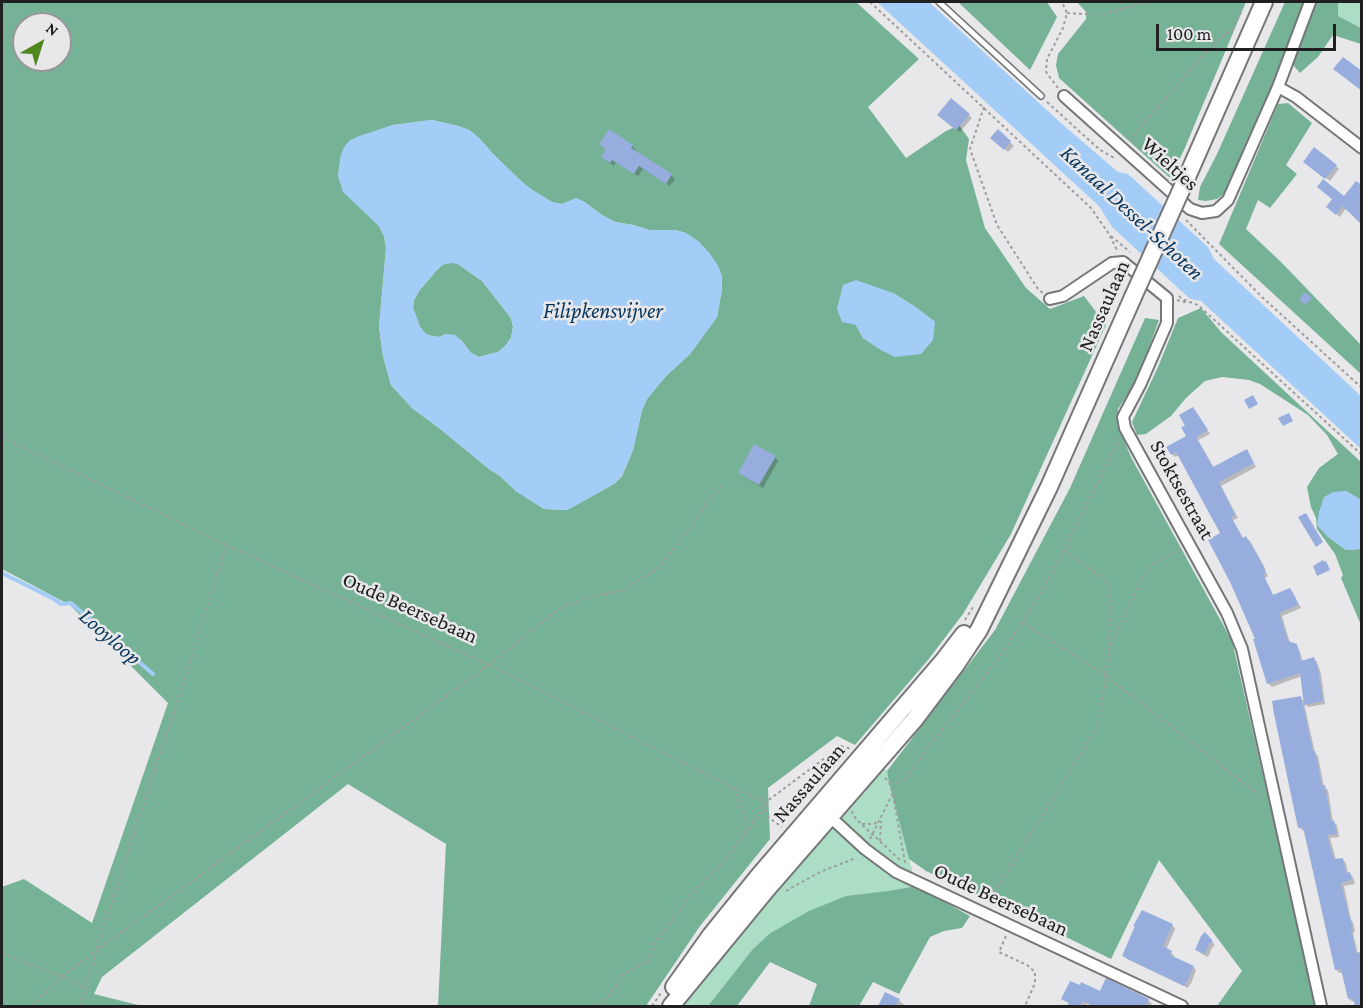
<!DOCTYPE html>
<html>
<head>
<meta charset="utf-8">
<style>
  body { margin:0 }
  #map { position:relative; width:1363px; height:1008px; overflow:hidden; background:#e8e8ea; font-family:"Crimson Pro",serif }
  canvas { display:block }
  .frame { position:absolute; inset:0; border:3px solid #202021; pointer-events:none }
  .north { position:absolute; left:12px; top:12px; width:60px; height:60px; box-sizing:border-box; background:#e8e8ea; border:2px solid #98989a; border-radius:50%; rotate:39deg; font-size:16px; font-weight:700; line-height:24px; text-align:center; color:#202021 }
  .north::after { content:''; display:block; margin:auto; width:21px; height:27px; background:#52871e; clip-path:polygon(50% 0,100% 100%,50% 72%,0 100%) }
  .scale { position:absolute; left:1156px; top:24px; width:180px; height:27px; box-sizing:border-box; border:3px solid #202021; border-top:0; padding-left:8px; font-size:18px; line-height:21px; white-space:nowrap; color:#202021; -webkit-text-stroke:4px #e8e8ea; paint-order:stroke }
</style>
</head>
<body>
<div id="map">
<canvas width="1363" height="1008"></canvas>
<div class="frame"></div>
<div class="north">N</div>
<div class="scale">100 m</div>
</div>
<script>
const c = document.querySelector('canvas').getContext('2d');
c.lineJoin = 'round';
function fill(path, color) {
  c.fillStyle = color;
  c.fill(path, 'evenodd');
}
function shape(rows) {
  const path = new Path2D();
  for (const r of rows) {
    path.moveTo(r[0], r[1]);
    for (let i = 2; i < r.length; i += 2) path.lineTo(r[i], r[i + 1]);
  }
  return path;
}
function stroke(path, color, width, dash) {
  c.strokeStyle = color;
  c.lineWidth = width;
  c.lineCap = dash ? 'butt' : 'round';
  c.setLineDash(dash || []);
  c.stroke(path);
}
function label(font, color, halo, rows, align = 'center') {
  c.font = font + ' "Crimson Pro",serif';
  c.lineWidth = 5;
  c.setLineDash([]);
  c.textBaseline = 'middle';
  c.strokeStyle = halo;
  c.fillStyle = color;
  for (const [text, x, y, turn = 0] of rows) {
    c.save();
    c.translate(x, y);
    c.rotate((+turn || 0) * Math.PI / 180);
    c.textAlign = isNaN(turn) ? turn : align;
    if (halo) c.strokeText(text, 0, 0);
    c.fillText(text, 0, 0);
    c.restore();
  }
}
fill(shape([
  [1338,2,1361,2,1361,28,1338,16],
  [881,765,887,771,916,886,888,891,769,934,752,950,708,1006,684,1006,687,992]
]), '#abdec5');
fill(shape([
  [2,2,856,2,919,59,868,107,906,158,946,131,959,125,969,139,966,160,985,228,1026,288,1050,309,1084,296,1106,325,1011,534,963,614,928,660,855,745,837,736,768,788,770,839,700,926,646,1006,438,1006,446,844,348,784,102,977,94,994,142,1006,2,1006,2,887,24,879,92,923,168,703,70,605,2,569],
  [24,24,60,24,60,60,24,60],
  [432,120,458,126,469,130,479,138,494,155,521,181,532,190,552,202,562,204,570,201,583,201,602,215,615,222,633,225,649,230,675,230,686,233,699,242,709,253,718,266,722,277,722,289,717,317,690,354,666,376,647,399,642,410,633,450,622,476,614,484,567,510,544,509,516,491,500,476,489,469,439,428,412,408,391,385,383,356,379,327,386,248,384,236,379,226,343,191,338,175,341,155,382,129,393,125],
  [893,293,914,306,935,322,863,338,856,325],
  [958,2,1047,2,1057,17,1030,70],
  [1077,2,1246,2,1184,150,1170,178,1059,78,1056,65,1058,54,1086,19,1086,12],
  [1285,2,1306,2,1276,77,1225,193,1217,199,1206,201,1198,200,1200,187,1217,154],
  [1315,2,1338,2,1338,16,1361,28,1361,44,1333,35,1318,57,1300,73,1291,63],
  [1288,103,1312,123,1286,165,1297,174,1270,208,1258,200,1246,229,1281,262,1361,345,1361,374,1219,244,1278,104],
  [451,262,458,264,482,281,511,318,513,327,511,338,505,346,498,352,479,357,471,353,461,340,446,334,439,337,432,336,426,334,420,327,413,308,414,300,419,291,436,271,442,265],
  [1201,308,1221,332,1361,462,1361,500,1346,491,1327,536,1346,550,1361,549,1361,625,1341,578,1343,575,1335,554,1317,529,1316,518,1311,507,1307,487,1319,468,1338,454,1327,435,1308,415,1260,384,1249,380,1222,377,1205,381,1186,398,1171,416,1146,434,1137,435,1132,422,1158,367,1178,318],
  [1145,318,1159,320,1137,381,1118,409,1117,424,1132,459,1232,641,1316,1006,1217,1006,1242,971,1159,860,1111,959,992,901,970,892,926,871,909,859,889,782,887,771,995,630,1070,488],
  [916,886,970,916,962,928,944,931,930,937,899,994,873,982,859,1006,809,1006,817,984,770,962,737,1006,708,1006,752,950,769,934,809,911,846,896,888,891]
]), '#76b296');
fill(shape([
  [877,2,929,2,1062,124,1118,172,1128,174,1208,247,1214,259,1361,396,1361,449,1201,301,1190,299,1112,227,1099,206],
  [432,120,458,126,469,130,479,138,494,155,521,181,532,190,552,202,562,204,576,198,583,201,602,215,615,222,633,225,649,230,675,230,686,233,699,242,709,253,718,266,722,277,722,289,717,317,690,354,666,376,647,399,642,410,633,450,622,475,614,484,567,510,544,509,516,491,500,476,489,469,439,428,412,408,391,385,383,356,379,327,386,248,384,236,379,226,343,192,338,175,341,155,344,147,350,140,359,136,393,125],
  [451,263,458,264,482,281,511,318,513,327,511,338,505,346,498,352,479,357,471,353,461,340,455,335,446,334,439,337,432,336,426,334,420,327,413,308,414,300,419,291,436,271,442,265],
  [856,280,893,293,914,306,935,322,933,340,921,354,895,357,879,349,863,338,856,325,842,322,837,309,843,285],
  [1346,491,1361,500,1361,549,1346,550,1327,536,1317,525,1319,512,1324,497,1333,492]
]), '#a3ccf7');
fill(shape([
  [969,115,972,118,960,132,943,118],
  [609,131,632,146,636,150,634,152,671,175,675,179,670,186,643,169,638,176,616,162,614,166,606,160],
  [998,131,1014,146,1008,152,992,138],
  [1309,165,1336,166,1339,169,1330,181],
  [1344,198,1346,208,1340,217,1331,210],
  [1193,408,1210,434,1198,440,1214,468,1247,451,1256,467,1221,486,1238,518,1233,520,1244,540,1246,538,1250,541,1266,570,1265,571,1268,576,1265,578,1274,597,1290,589,1293,593,1301,608,1282,616,1290,643,1296,646,1299,649,1303,662,1313,658,1317,662,1321,674,1325,704,1308,707,1304,703,1315,753,1318,756,1324,787,1328,790,1333,822,1337,825,1339,837,1330,838,1336,860,1342,859,1346,863,1348,874,1350,874,1353,877,1355,884,1344,886,1351,920,1353,922,1355,932,1353,933,1358,954,1362,955,1362,1006,1359,1006,1356,1001,1353,1002,1349,999,1343,973,1340,973,1336,970,1306,830,1303,831,1299,827,1300,698,1305,702,1302,676,1272,687,1269,684,1255,640,1257,640,1222,533,1179,455,1175,457,1172,454,1188,437,1187,427],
  [775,457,778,461,763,488,743,476,739,473],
  [1172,925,1175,929,1166,950,1174,955,1173,958,1193,967,1196,970,1191,984,1190,984,1188,988,1127,959,1124,956],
  [1205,934,1215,945,1212,948,1208,957,1200,953,1197,949],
  [1100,993,1148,1000,1152,1004,1150,1006,1093,1006,1087,1004,1085,1006,1069,1006,1070,1004,1063,999],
  [886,994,899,1000,905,1006,879,1006]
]), '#0003');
stroke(shape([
  [2,573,54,599,61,604,71,603,153,674]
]), '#a3ccf7', 4);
fill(shape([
  [1343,57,1362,71,1362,91,1333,69],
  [951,98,970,114,956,130,937,115],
  [609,129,633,145,631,148,672,174,666,184,639,166,634,174,612,160,610,163,601,157,606,149,599,144],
  [998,129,1011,141,1004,150,990,138],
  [1314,147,1337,165,1325,179,1303,162],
  [1323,179,1344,196,1356,181,1362,185,1362,225,1351,214,1342,206,1336,215,1326,207,1332,199,1317,187],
  [1305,292,1312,298,1305,305,1299,299],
  [1253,395,1258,404,1249,409,1244,400],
  [1193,407,1208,430,1196,437,1213,467,1247,449,1254,463,1219,482,1235,515,1231,517,1243,538,1246,536,1264,567,1263,567,1266,573,1263,574,1273,595,1290,588,1296,599,1298,605,1279,613,1288,641,1297,644,1301,661,1314,657,1318,669,1323,701,1304,705,1300,673,1267,684,1253,639,1255,639,1231,584,1208,540,1220,533,1176,452,1171,455,1166,447,1186,436,1181,427,1185,426,1179,415],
  [1289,413,1293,421,1283,426,1278,418],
  [754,444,776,456,759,485,738,473],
  [1306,513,1323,542,1316,547,1298,517],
  [1323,560,1324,562,1326,561,1330,570,1317,576,1313,566],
  [1301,696,1313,751,1315,751,1322,786,1325,785,1331,821,1334,820,1337,834,1327,835,1334,859,1343,858,1346,873,1350,872,1352,880,1341,883,1349,917,1350,917,1353,929,1351,929,1356,953,1360,952,1362,958,1362,964,1359,965,1362,976,1362,983,1359,983,1362,993,1362,1006,1355,1006,1353,998,1348,999,1341,969,1335,970,1303,827,1298,828,1274,714,1272,701],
  [1142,910,1173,924,1163,946,1172,951,1170,955,1194,966,1187,982,1186,982,1184,986,1122,956,1135,926,1133,926],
  [1205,932,1213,941,1209,944,1205,954,1195,950,1201,936],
  [1106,978,1149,999,1146,1006,1093,1006,1083,1001,1080,1006,1067,1006,1069,1003,1061,999,1070,981,1080,985,1081,982,1100,991],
  [885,992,900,999,895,1006,878,1006]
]), '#97adde');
const service = shape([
  [939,2,1041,96]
]);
const minor = shape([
  [1278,87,1296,97,1362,148],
  [1064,96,1190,209,1202,213,1216,211,1228,200,1278,87,1310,2],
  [1050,299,1063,296,1112,263,1123,262,1167,298,1167,323,1140,385,1123,417,1125,428,1227,613,1242,649,1321,1006],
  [826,813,865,849,896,872,1182,1006]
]);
const primary = shape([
  [1187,177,1264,2],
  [674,987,711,935,757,878,944,660,964,634],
  [671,1006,768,888,915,719,955,666,979,630,1049,487,1133,297]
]);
stroke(service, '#757677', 8);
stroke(minor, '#757677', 14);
stroke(primary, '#757677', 20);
stroke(shape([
  [870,2,1091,208,1109,234,1118,252],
  [1067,13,1100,15,1146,2],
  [1058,88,1046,72,1047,59,1063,28,1067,13,1062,2],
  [1047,102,1100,150,1116,159],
  [984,107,970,149,997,225,1038,289,1043,293],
  [1130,140,1214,43,1234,28,1240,13,1243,14],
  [1186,220,1262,297,1362,388],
  [1111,236,1130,252],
  [1179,296,1182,299,1198,305,1362,455],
  [1177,300,1189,303],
  [2,437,226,545,489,665,734,788,766,802],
  [1064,550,1104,579,1109,586,1110,604,1109,648],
  [965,620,973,607],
  [1022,622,1106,676,1109,649,1140,583,1153,564,1169,555,1181,550],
  [889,782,900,782,907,779,922,755,996,662,1031,609,1058,562,1119,439],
  [735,788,745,820,746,832],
  [893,795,905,863],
  [765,804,765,809,769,818,782,827],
  [852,811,853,815,858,821,900,860],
  [862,824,874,824,879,820],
  [870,839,893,793,889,782,883,776],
  [880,841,881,821],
  [786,891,820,872,856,858],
  [988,902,1098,726,1106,676,1263,798],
  [1006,936,999,952,1027,965,1035,972,1035,983,1025,1006],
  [2,953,62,977,86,989],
  [32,1006,62,977,96,951,489,665,560,608,586,598,623,590,659,568,721,485],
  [81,1006,96,951,187,672,226,545],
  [601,1006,625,973,648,962,656,941,692,894,726,859,755,820,766,802,841,746,851,749],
  [652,1006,661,993]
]), '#9d9d9f', 2, [3, 3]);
stroke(service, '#fff', 5);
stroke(minor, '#fff', 10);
stroke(primary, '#fff', 16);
const primaryBridge = shape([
  [1133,297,1187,177]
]);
stroke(primaryBridge, '#757677', 20, []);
stroke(primaryBridge, '#fff', 16);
label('21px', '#202021', '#e8e8ea', [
  ["Wieltjes",1170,164,42],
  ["Nassaulaan",1104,306,-66],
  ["Stoktsestraat",1182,490,61],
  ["Oude Beersebaan",410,608,24],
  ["Nassaulaan",809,783,-49],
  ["Oude Beersebaan",1001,900,25]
]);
label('italic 22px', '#07355d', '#e8e8ea', [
  ["Kanaal Dessel-Schoten",1132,213,43],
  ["Filipkensvijver",603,311],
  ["Looyloop",110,637,41]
]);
</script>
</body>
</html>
